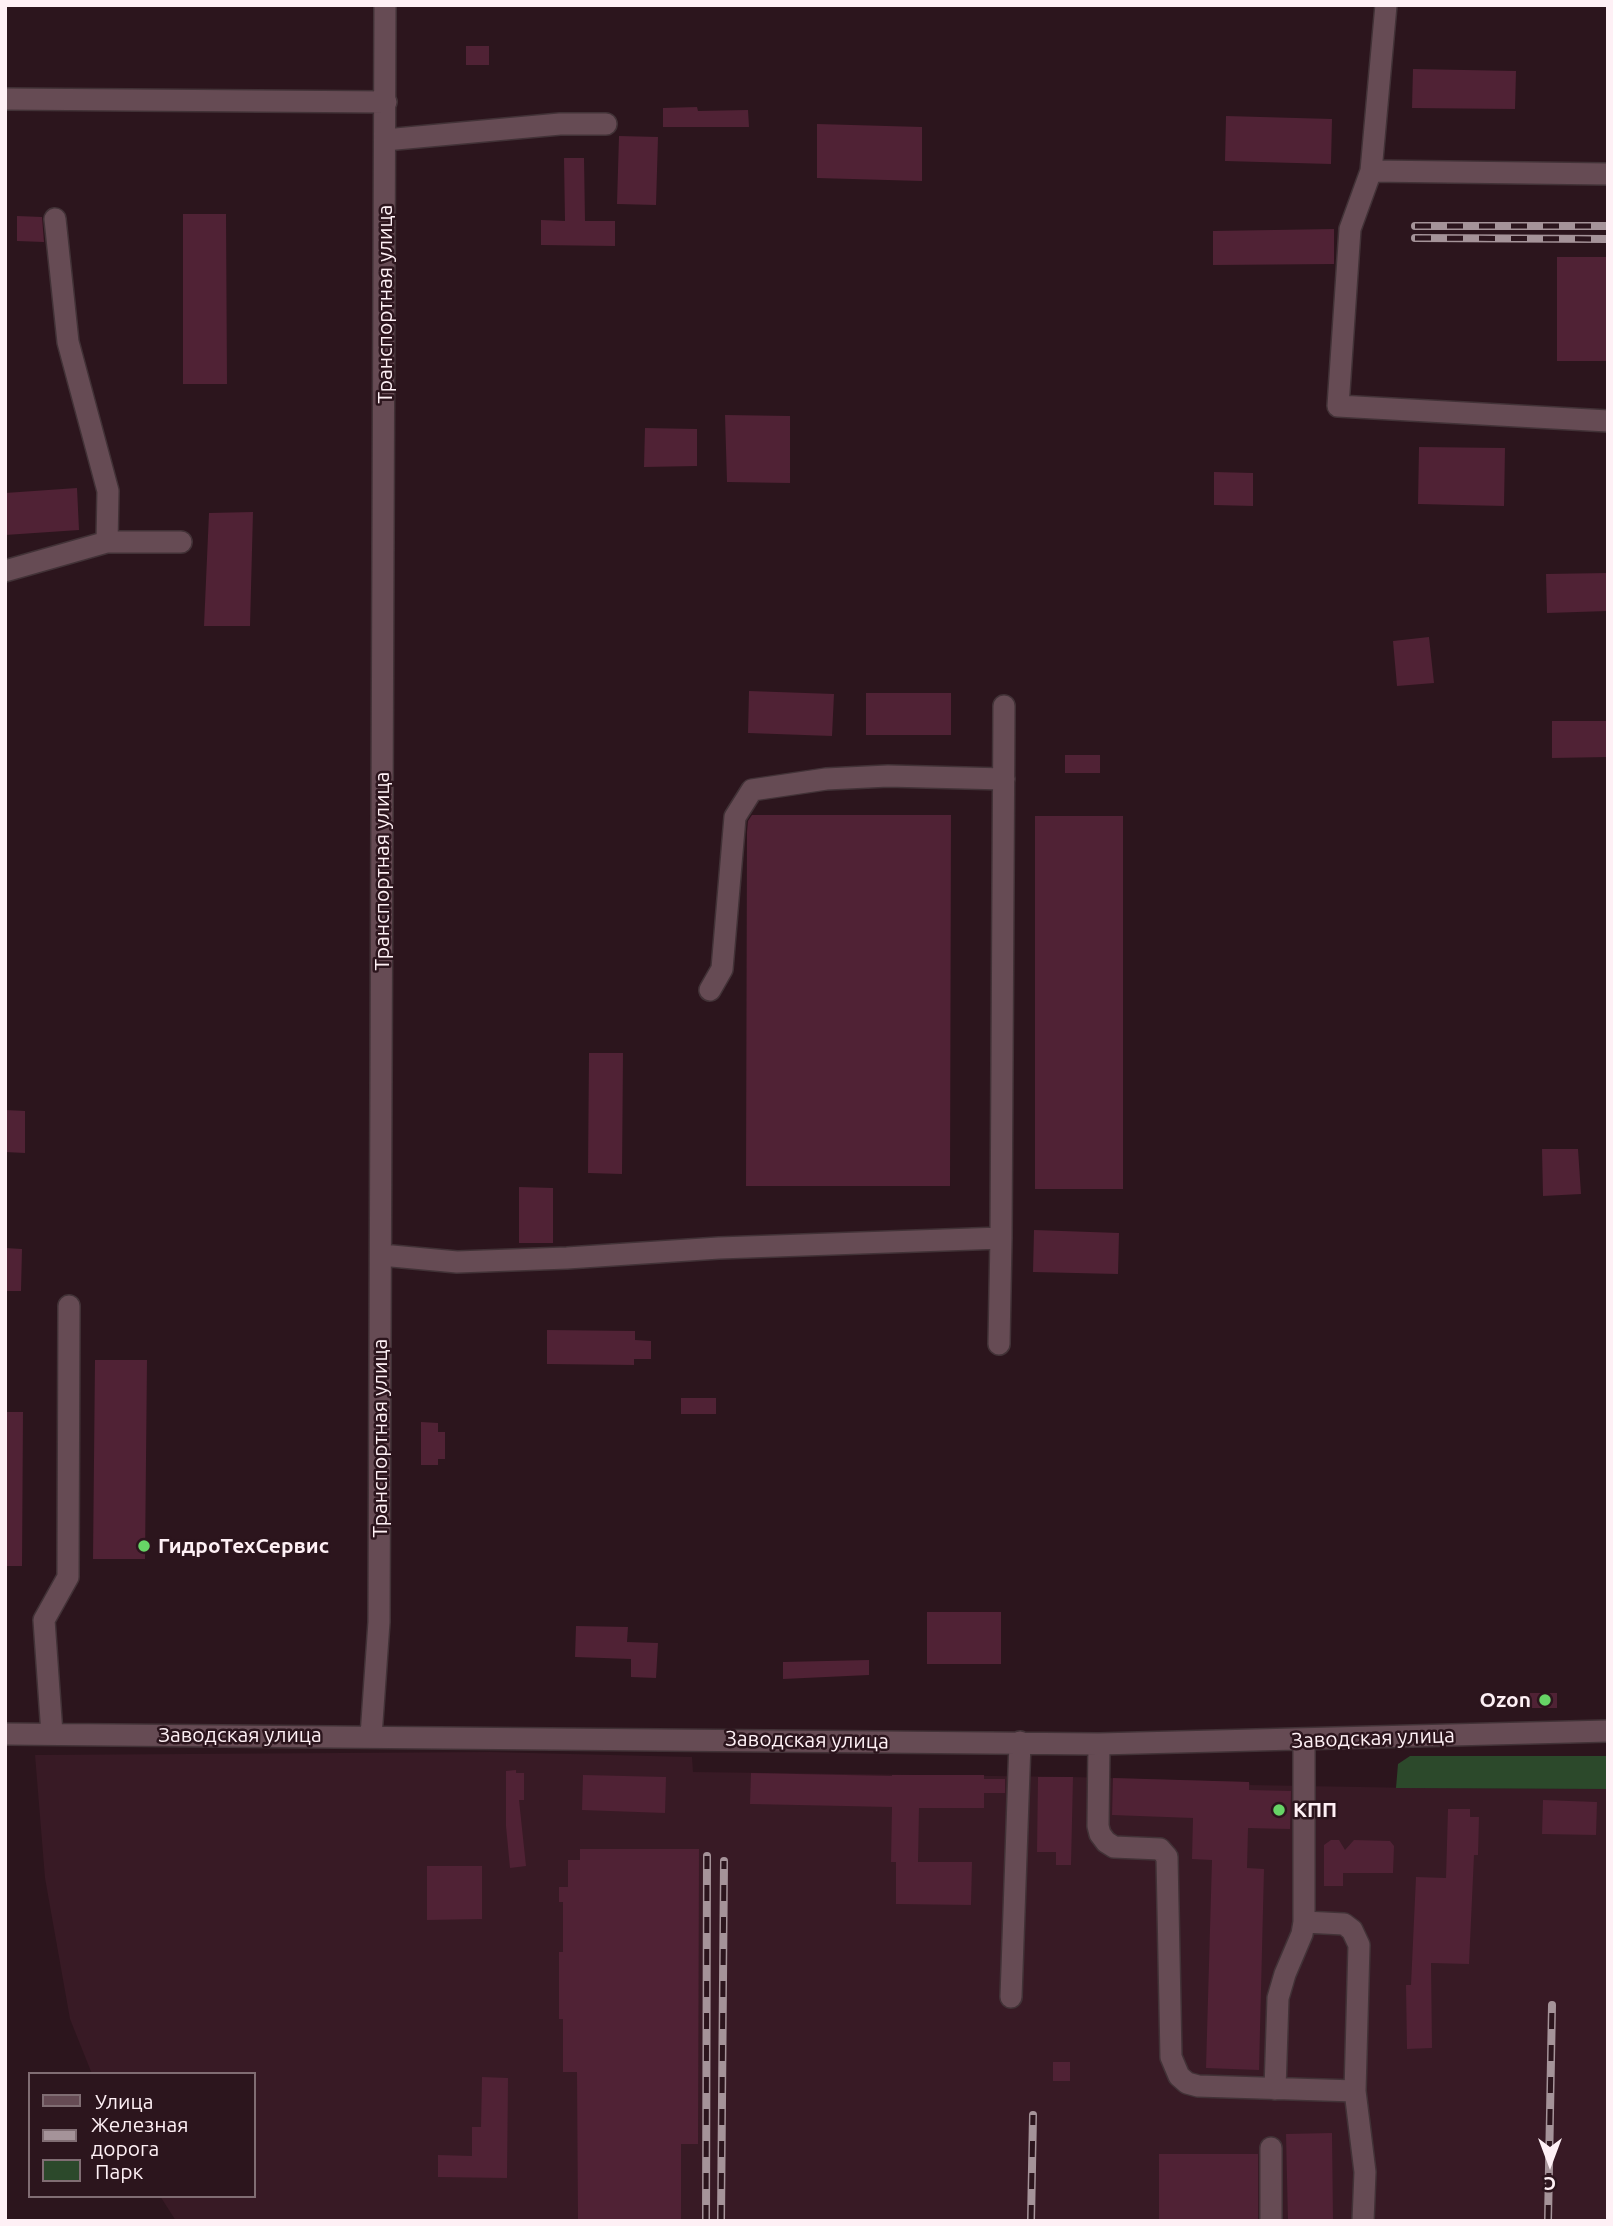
<!DOCTYPE html>
<html>
<head>
<meta charset="utf-8">
<style>
  body { margin:0 }
  #map { position:relative; width:1613px; height:2226px; overflow:hidden; background:#2c151d; font-family:Ubuntu,sans-serif }
  canvas { display:block }
  .frame { position:absolute; inset:0; border:7px solid #fef0f5; pointer-events:none }
  .legend { position:absolute; left:28px; top:2072px; width:228px; height:126px; box-sizing:border-box; background:#2c151d; border:2px solid #806d73; margin:0; padding:9px 12px; list-style:none; font-size:21px; color:#fef0f5 }
  .legend li { display:flex; align-items:center; gap:14px; height:35px }
  .legend b { width:35px; border:2px solid #806d73 }
  .north { position:absolute; left:1515px; top:2128px; width:70px; height:70px; -webkit-text-stroke:5px #2c151d; paint-order:stroke; rotate:180deg; font-size:19px; font-weight:700; line-height:28px; text-align:center; color:#fef0f5 }
  .north::after { content:''; display:block; margin:auto; width:24px; height:32px; background:#fef0f5; clip-path:polygon(50% 0,100% 100%,50% 72%,0 100%) }
</style>
</head>
<body>
<div id="map">
<canvas width="1613" height="2226"></canvas>
<div class="frame"></div>
<ul class="legend">
<li><b style="height:9px;background:#664b54"></b>Улица</li>
<li><b style="height:9px;background:#a59399"></b>Железная дорога</li>
<li><b style="height:19px;background:#2c492b"></b>Парк</li>
</ul>
<div class="north">С</div>
</div>
<script>
const c = document.querySelector('canvas').getContext('2d');
c.lineJoin = 'round';
function fill(path, color) {
  c.fillStyle = color;
  c.fill(path, 'evenodd');
}
function shape(rows) {
  const path = new Path2D();
  for (const r of rows) {
    path.moveTo(r[0], r[1]);
    for (let i = 2; i < r.length; i += 2) path.lineTo(r[i], r[i + 1]);
  }
  return path;
}
function stroke(path, color, width, dash) {
  c.strokeStyle = color;
  c.lineWidth = width;
  c.lineCap = dash ? 'butt' : 'round';
  c.setLineDash(dash || []);
  c.stroke(path);
}
function label(font, color, halo, rows, align = 'center') {
  c.font = font + ' Ubuntu,sans-serif';
  c.lineWidth = 5;
  c.setLineDash([]);
  c.textBaseline = 'middle';
  c.strokeStyle = halo;
  c.fillStyle = color;
  for (const [text, x, y, turn = 0] of rows) {
    c.save();
    c.translate(x, y);
    c.rotate((+turn || 0) * Math.PI / 180);
    c.textAlign = isNaN(turn) ? turn : align;
    if (halo) c.strokeText(text, 0, 0);
    c.fillText(text, 0, 0);
    c.restore();
  }
}
fill(shape([
  [490,1752,692,1757,693,1772,1073,1777,1249,1782,1250,1785,1416,1788,1608,1789,1608,2221,176,2221,160,2196,254,2196,254,2074,92,2074,70,2019,45,1878,35,1755]
]), '#381a25');
fill(shape([
  [1410,1756,1608,1756,1608,1789,1396,1788,1398,1764]
]), '#2c492b');
fill(shape([
  [466,46,489,46,489,65,466,65],
  [1413,69,1516,71,1515,109,1412,108],
  [697,107,698,111,748,110,749,127,663,127,663,108],
  [1226,116,1332,119,1331,164,1225,161],
  [817,124,922,127,922,181,817,178],
  [619,136,658,137,656,205,617,204],
  [564,158,584,158,585,221,615,221,615,246,541,245,541,220,565,221],
  [183,214,226,214,227,384,183,384],
  [17,216,42,217,44,242,17,241],
  [1334,229,1334,264,1213,265,1213,231],
  [1557,257,1608,257,1608,361,1557,361],
  [725,415,790,416,790,483,727,482],
  [645,428,697,429,697,466,644,467],
  [1419,447,1505,448,1504,506,1418,504],
  [1214,472,1253,473,1253,506,1214,505],
  [77,488,79,530,5,535,5,493],
  [253,512,250,626,204,626,209,513],
  [1608,573,1608,611,1547,613,1546,574],
  [1429,637,1434,683,1397,686,1393,641],
  [749,691,834,694,832,736,748,733],
  [866,693,951,693,951,735,866,735],
  [1552,721,1608,721,1608,757,1552,758],
  [1065,755,1100,755,1100,773,1065,773],
  [752,815,951,815,950,1186,746,1186,747,832,748,821],
  [1035,816,1123,816,1123,1189,1035,1189],
  [589,1053,623,1053,622,1174,588,1173],
  [5,1110,25,1111,25,1153,5,1152],
  [1542,1149,1578,1149,1581,1194,1543,1196],
  [519,1187,553,1188,553,1243,519,1243],
  [1034,1230,1119,1233,1118,1274,1033,1272],
  [5,1248,22,1249,21,1291,5,1291],
  [547,1330,635,1331,635,1340,651,1341,651,1359,634,1359,634,1365,547,1364],
  [95,1360,147,1360,145,1559,93,1559],
  [681,1398,716,1398,716,1414,681,1414],
  [5,1412,23,1412,22,1566,5,1566],
  [421,1422,438,1423,438,1432,445,1432,445,1459,438,1459,438,1465,421,1465],
  [927,1612,1001,1612,1001,1664,927,1664],
  [576,1626,628,1627,627,1642,658,1643,656,1678,631,1677,631,1659,575,1657],
  [869,1660,869,1675,783,1679,783,1662],
  [1530,1693,1557,1693,1557,1708,1529,1708],
  [516,1770,516,1773,524,1773,524,1800,519,1800,526,1866,510,1868,506,1826,506,1771],
  [751,1773,892,1776,892,1775,984,1775,984,1779,1005,1779,1005,1793,984,1793,984,1808,919,1808,918,1862,972,1862,971,1905,896,1904,896,1862,891,1862,892,1807,750,1804],
  [583,1775,666,1777,665,1813,582,1810],
  [1038,1777,1073,1777,1071,1865,1056,1865,1056,1852,1037,1852],
  [1113,1778,1249,1782,1249,1790,1291,1791,1290,1829,1248,1828,1247,1868,1264,1869,1259,2070,1206,2068,1212,1860,1192,1859,1193,1818,1112,1815],
  [1543,1800,1597,1802,1596,1835,1542,1834],
  [1448,1809,1470,1809,1470,1817,1479,1817,1478,1855,1474,1855,1469,1964,1431,1963,1432,2048,1407,2049,1406,1985,1411,1985,1416,1877,1446,1878],
  [1331,1840,1339,1840,1345,1850,1354,1840,1390,1841,1394,1846,1393,1873,1343,1873,1343,1886,1324,1886,1324,1845],
  [580,1849,699,1849,698,2144,681,2144,681,2221,578,2221,577,2072,563,2072,563,2019,559,2019,559,1952,563,1952,563,1902,559,1902,559,1887,568,1887,568,1860,580,1860],
  [427,1866,482,1866,482,1919,427,1920],
  [1053,2062,1070,2062,1070,2081,1053,2081],
  [482,2077,508,2078,507,2178,438,2177,438,2155,472,2156,472,2127,481,2127],
  [1332,2133,1333,2221,1288,2221,1286,2134],
  [1159,2154,1258,2154,1258,2221,1159,2221]
]), '#502235');
const minor = shape([
  [1386,5,1371,171,1350,229,1338,406,1608,421],
  [5,99,386,102],
  [385,140,560,124,606,124],
  [1371,171,1608,174],
  [55,219,68,342,108,491,107,542],
  [5,571,107,542,181,542],
  [710,990,722,969,735,817,752,790,826,779,888,776,1004,779],
  [1001,1238,1004,706],
  [381,1255,457,1262,567,1258,719,1248,1001,1238,999,1344],
  [5,1734,1099,1744,1608,1731],
  [52,1734,44,1620,68,1577,69,1306],
  [371,1736,379,1622,385,5],
  [1304,1741,1304,1922,1344,1924,1352,1930,1359,1945,1355,2091,1365,2172,1363,2221],
  [1099,1744,1098,1826,1100,1834,1106,1842,1114,1847,1160,1849,1167,1857,1171,2057,1179,2076,1187,2083,1198,2086,1355,2091],
  [1011,1997,1020,1742],
  [1275,2089,1278,1998,1285,1974,1302,1934,1304,1922],
  [1271,2148,1271,2221]
]);
stroke(minor, '#423237', 24);
stroke(minor, '#664b54', 21);
const rail = shape([
  [1415,226,1608,226],
  [1415,238,1608,239],
  [706,2221,707,1856],
  [721,2221,724,1861],
  [1031,2221,1033,2115],
  [1548,2221,1552,2005]
]);
stroke(rail, '#a59399', 8);
stroke(rail, '#2c151d', 5, [16]);
for (const [x, y, r, color] of [
  [144,1546,7,"#67d466"],
  [1545,1700,7,"#67d466"],
  [1279,1810,7,"#67d466"]
]) {
  const dot = new Path2D();
  dot.arc(x, y, r, 0, 2 * Math.PI);
  c.fillStyle = color;
  c.fill(dot);
  stroke(dot, '#2c151d', 2.5);
}
label('21px', '#fef0f5', '#2c151d', [
  ["Транспортная улица",385,304,-90],
  ["Транспортная улица",382,871,-90],
  ["Транспортная улица",380,1438,-90],
  ["Заводская улица",240,1735],
  ["Заводская улица",1373,1738,-2],
  ["Заводская улица",807,1740,1]
]);
label('bold 21px', '#fef0f5', '#2c151d', [
  ["ГидроТехСервис",158,1546],
  ["Ozon",1531,1700,"right"],
  ["КПП",1293,1810]
], 'left');
</script>
</body>
</html>
